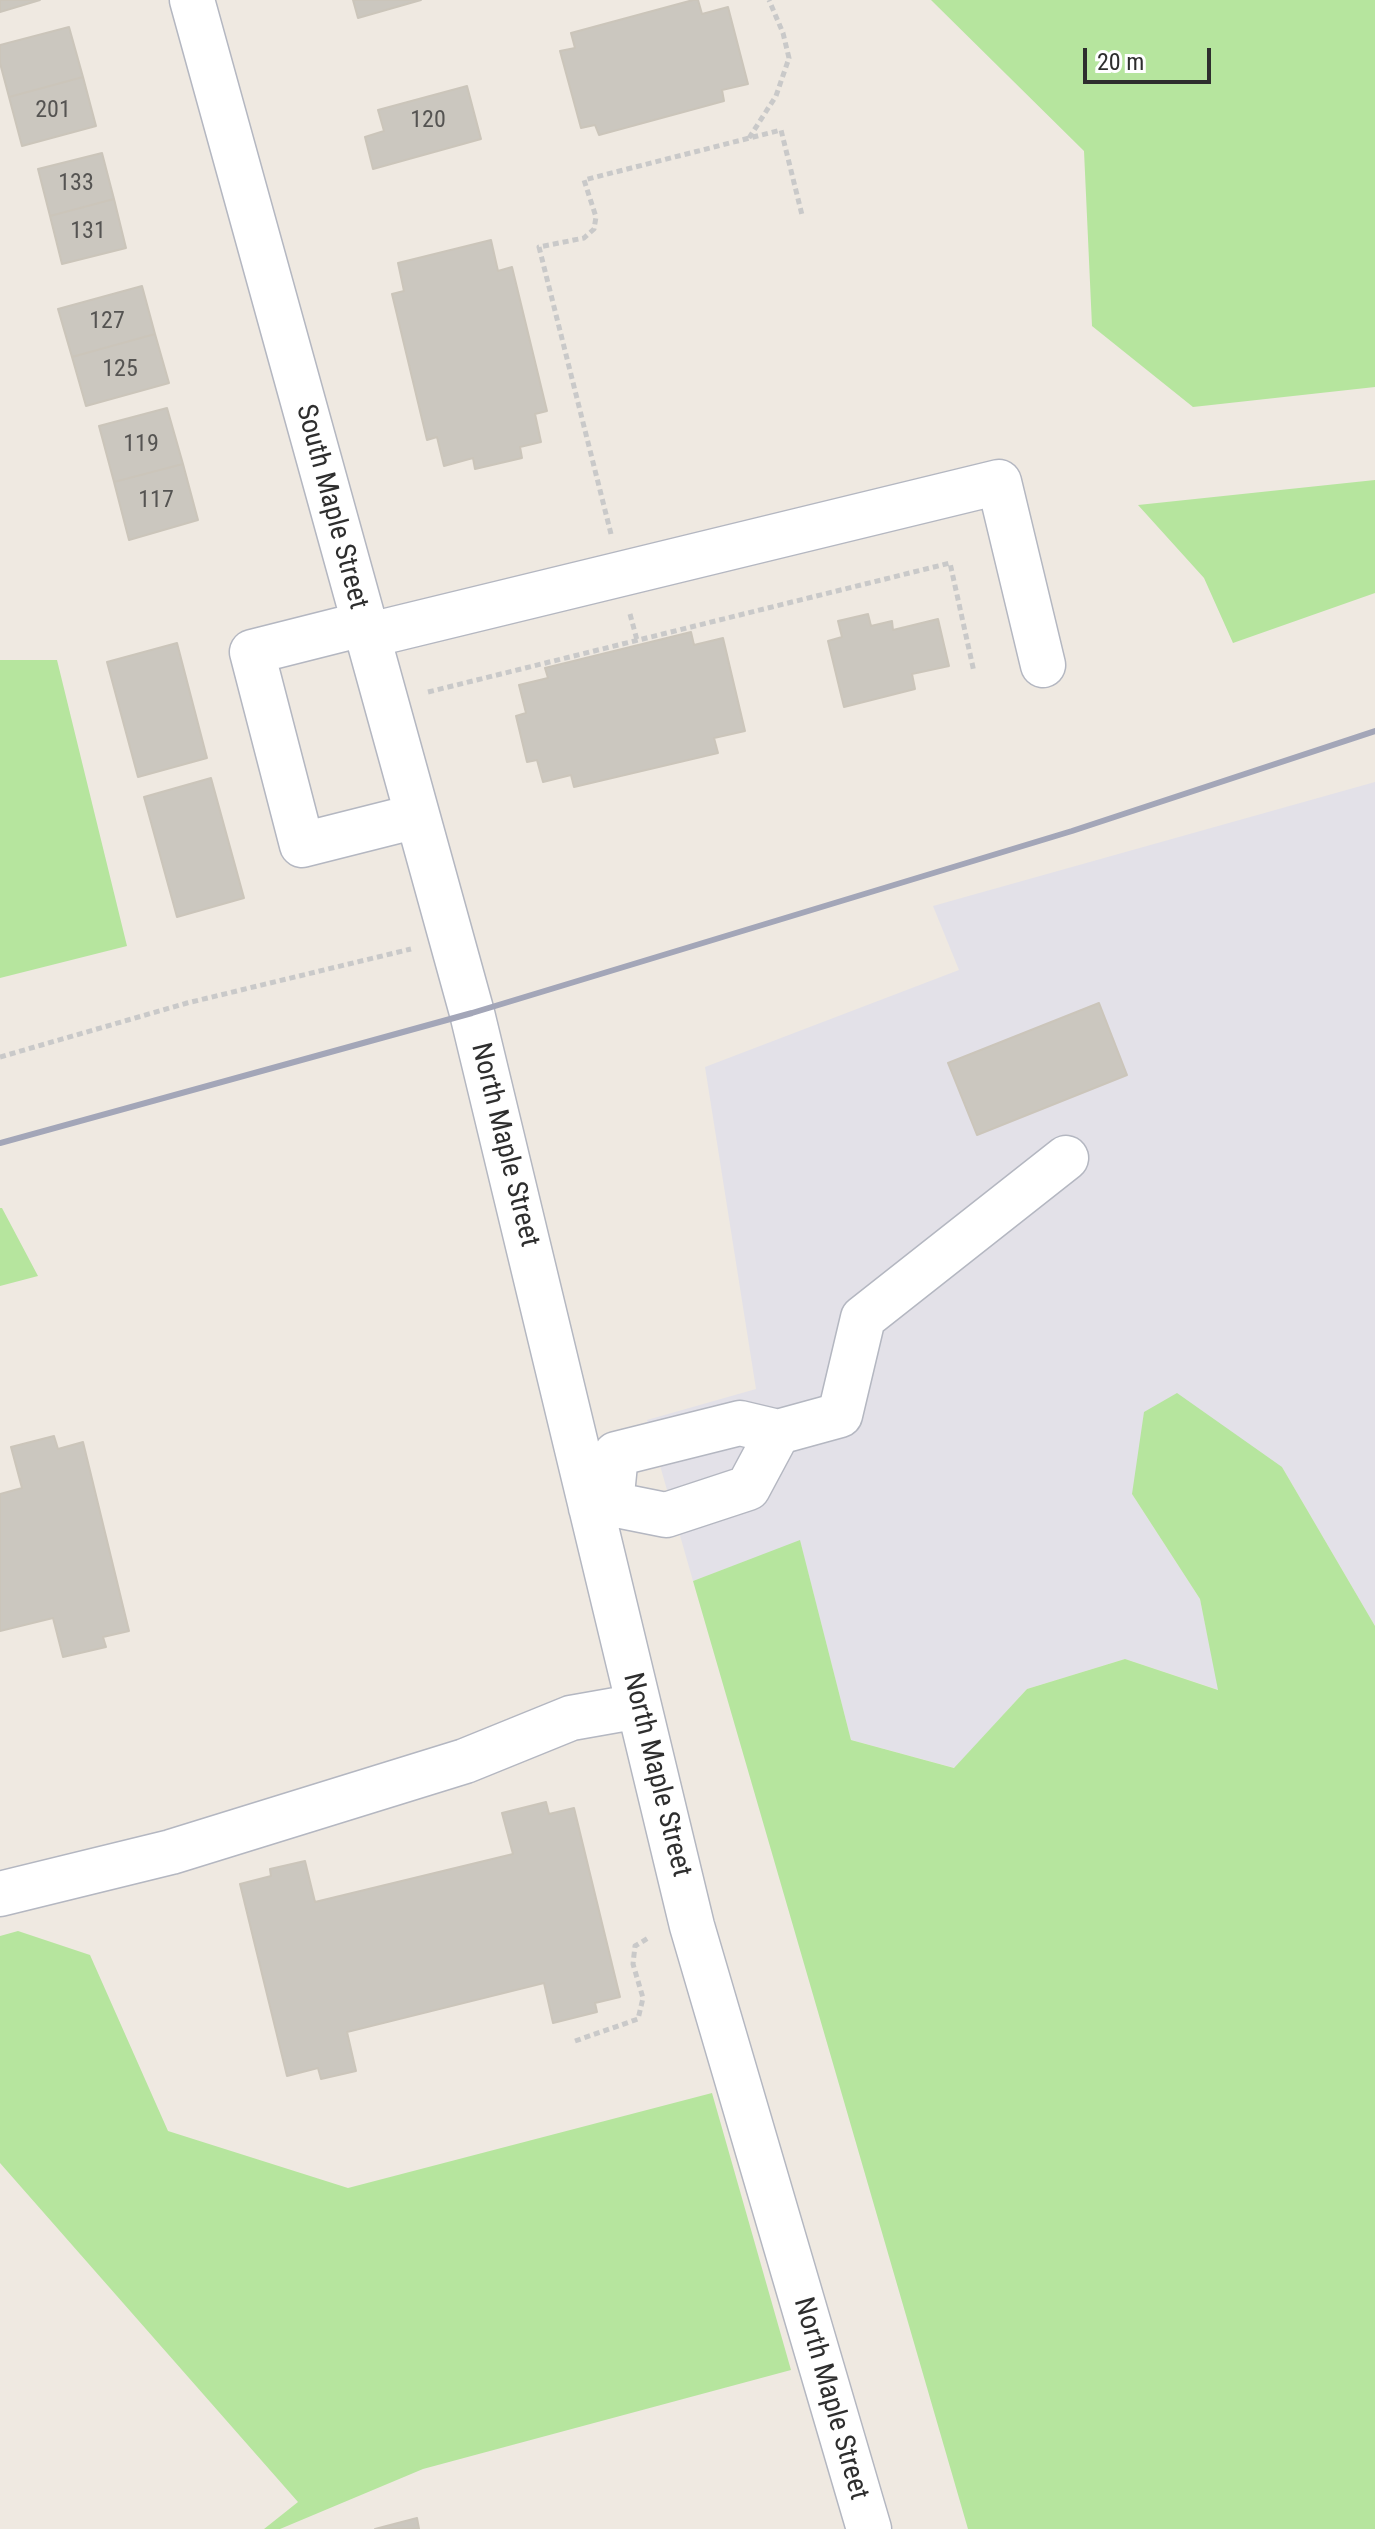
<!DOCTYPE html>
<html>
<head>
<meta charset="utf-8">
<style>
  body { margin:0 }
  #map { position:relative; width:1375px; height:2529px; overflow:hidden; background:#efe9e1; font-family:"Roboto Condensed",sans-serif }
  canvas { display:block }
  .scale { position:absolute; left:1083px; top:48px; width:128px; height:36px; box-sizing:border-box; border:4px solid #2e2e2e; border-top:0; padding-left:10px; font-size:24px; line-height:28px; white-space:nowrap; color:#2e2e2e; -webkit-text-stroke:6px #fff; paint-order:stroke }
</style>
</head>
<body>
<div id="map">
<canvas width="1375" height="2529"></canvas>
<div class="scale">20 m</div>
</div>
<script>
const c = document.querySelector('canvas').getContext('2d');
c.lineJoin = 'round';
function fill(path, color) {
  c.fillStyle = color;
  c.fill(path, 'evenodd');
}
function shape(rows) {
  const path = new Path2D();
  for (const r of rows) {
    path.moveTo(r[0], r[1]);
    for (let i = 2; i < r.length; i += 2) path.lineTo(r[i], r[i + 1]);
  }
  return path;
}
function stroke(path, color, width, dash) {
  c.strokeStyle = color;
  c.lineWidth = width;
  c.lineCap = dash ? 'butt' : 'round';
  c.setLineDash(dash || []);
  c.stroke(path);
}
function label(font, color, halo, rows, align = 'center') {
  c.font = font + ' "Roboto Condensed",sans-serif';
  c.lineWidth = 6;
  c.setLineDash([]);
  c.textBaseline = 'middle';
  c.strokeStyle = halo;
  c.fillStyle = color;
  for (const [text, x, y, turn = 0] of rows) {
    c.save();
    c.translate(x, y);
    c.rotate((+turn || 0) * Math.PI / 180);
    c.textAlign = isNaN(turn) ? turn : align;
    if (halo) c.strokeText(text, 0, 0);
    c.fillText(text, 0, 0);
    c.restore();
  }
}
fill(shape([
  [1375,782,1375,1626,1282,1467,1132,1494,1200,1599,1219,1690,1125,1659,1027,1689,955,1768,851,1740,800,1541,693,1581,647,1420,756,1389,705,1067,959,970,933,906]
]), '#e3e1e8');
fill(shape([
  [931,0,1375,0,1375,387,1193,407,1092,326,1084,151],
  [1375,480,1375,593,1233,643,1204,578,1138,505],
  [0,660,57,660,127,946,0,978],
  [0,1208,2,1208,38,1276,0,1286],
  [1177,1393,1282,1467,1375,1626,1375,2529,968,2529,693,1581,800,1540,851,1740,954,1768,1027,1689,1125,1659,1218,1690,1200,1599,1132,1494,1144,1412],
  [18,1931,90,1955,168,2131,348,2188,712,2093,791,2370,423,2469,280,2529,264,2529,298,2502,0,2163,0,1936]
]), '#b6e59e');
const building = shape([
  [0,0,40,0,0,12,0,0],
  [353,0,421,0,358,18,353,0],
  [693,0,698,0,702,14,728,7,748,84,722,90,724,101,599,135,595,125,581,128,560,51,575,48,571,33,693,0],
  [69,27,83,77,9,97,0,63,0,45,69,27],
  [83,77,96,126,22,146,9,97,83,77],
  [467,86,481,139,373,169,365,137,384,131,378,110,467,86],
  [102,153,114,199,50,216,38,169,102,153],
  [114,199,126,248,62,264,50,216,114,199],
  [491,240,498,271,512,267,547,411,535,414,541,442,520,447,522,458,475,469,473,458,444,466,437,437,427,440,392,294,404,291,398,263,491,240],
  [142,286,155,334,72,357,58,309,142,286],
  [155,334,169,383,86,406,72,357,155,334],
  [167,408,183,464,114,482,99,426,167,408],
  [183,464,198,520,129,540,114,482,183,464],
  [868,614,871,626,892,621,893,630,938,619,949,666,912,674,915,689,844,707,828,641,842,637,838,621,868,614],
  [691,632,694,645,723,638,745,731,714,738,718,753,574,787,571,775,543,782,537,760,527,762,516,716,526,713,519,685,548,678,545,668,691,632],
  [177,643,207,758,138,777,107,662,177,643],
  [211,778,244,898,177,917,144,797,211,778],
  [1099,1003,1127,1075,977,1135,948,1063,1099,1003],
  [54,1436,58,1449,83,1442,129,1631,103,1637,106,1647,63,1657,53,1618,0,1631,0,1494,22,1488,11,1447,54,1436],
  [546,1802,549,1814,574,1808,620,1997,595,2003,597,2012,553,2023,544,1983,347,2032,356,2071,321,2079,318,2068,287,2076,240,1884,271,1876,270,1869,305,1861,315,1902,513,1854,502,1813,546,1802],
  [417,2518,419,2529,375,2529,417,2518]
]);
fill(building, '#cbc7bf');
stroke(building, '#cbc5ba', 2);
const minor = shape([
  [192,0,472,1013,692,1926,869,2529],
  [363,624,252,652,302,845,417,816],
  [366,636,999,482,1043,665],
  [611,1504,616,1454,740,1423,778,1432,840,1415,863,1318,1066,1158],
  [591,1508,611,1504,666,1515,748,1488,778,1432],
  [0,1894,171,1852,465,1761,571,1718,639,1706]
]);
stroke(minor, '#b4b7c1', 47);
stroke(shape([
  [749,138,776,96,789,58,783,33,769,0],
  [611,534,539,247,584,238,594,229,596,217,584,180,781,130,802,215],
  [630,614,637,640],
  [428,692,950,563,974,672],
  [0,1057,187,1003,411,949],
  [575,2041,638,2019,643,1998,633,1964,635,1946,650,1937]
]), '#c9c9c9', 5, [6, 4]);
stroke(minor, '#fff', 44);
stroke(shape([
  [0,1143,472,1013,1072,831,1375,731]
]), '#a3a6b8', 6);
label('24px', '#555452', null, [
  ["201",53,111],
  ["120",428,121],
  ["133",76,184],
  ["131",88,232],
  ["127",107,322],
  ["125",120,370],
  ["119",141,445],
  ["117",156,501]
]);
label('28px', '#2e2e2e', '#fff', [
  ["South Maple Street",331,507,75],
  ["North Maple Street",504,1145,76],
  ["North Maple Street",656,1775,76],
  ["North Maple Street",830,2399,74]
]);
</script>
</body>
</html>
